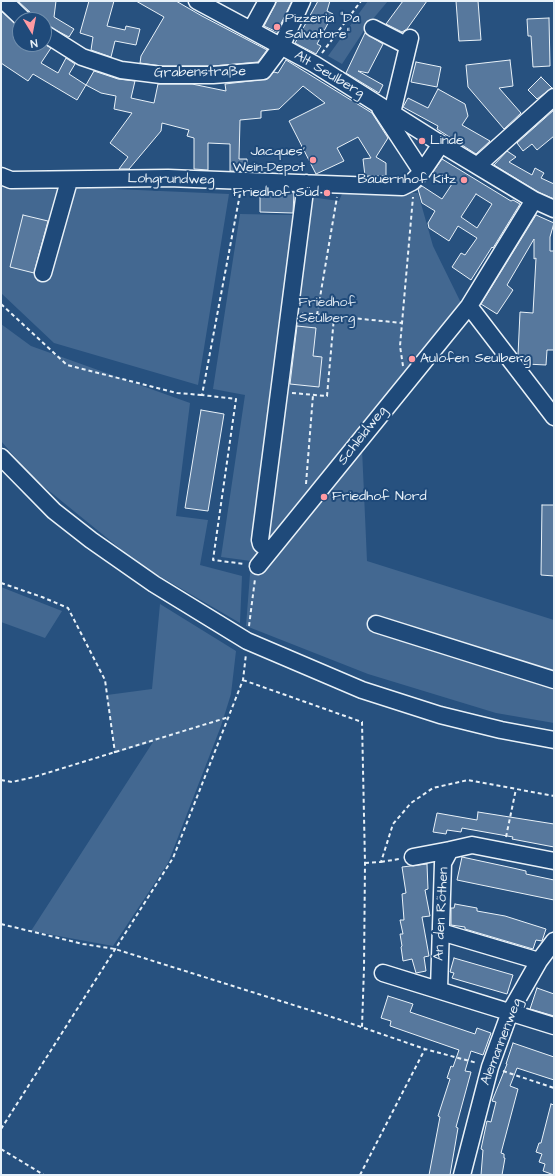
<!DOCTYPE html>
<html>
<head>
<meta charset="utf-8">
<style>
  body { margin:0 }
  #map { position:relative; width:555px; height:1176px; overflow:hidden; background:#27517f; font-family:"Architects Daughter",sans-serif }
  canvas { display:block }
  .frame { position:absolute; inset:0; border:2px solid #e8f1f8; pointer-events:none }
  .north { position:absolute; left:12px; top:12px; width:40px; height:40px; box-sizing:border-box; background:#1f4a7a; border:1px solid #6f8dac; border-radius:50%; rotate:170deg; font-size:11px; font-weight:700; line-height:16px; text-align:center; color:#e8f1f8 }
  .north::after { content:''; display:block; margin:auto; width:14px; height:18px; background:#ff9aa2; clip-path:polygon(50% 0,100% 100%,50% 72%,0 100%) }
</style>
</head>
<body>
<div id="map">
<canvas width="555" height="1176"></canvas>
<div class="frame"></div>
<div class="north">N</div>
</div>
<script>
const c = document.querySelector('canvas').getContext('2d');
c.lineJoin = 'round';
function fill(path, color) {
  c.fillStyle = color;
  c.fill(path, 'evenodd');
}
function shape(rows) {
  const path = new Path2D();
  for (const r of rows) {
    path.moveTo(r[0], r[1]);
    for (let i = 2; i < r.length; i += 2) path.lineTo(r[i], r[i + 1]);
  }
  return path;
}
function stroke(path, color, width, dash) {
  c.strokeStyle = color;
  c.lineWidth = width;
  c.lineCap = dash ? 'butt' : 'round';
  c.setLineDash(dash || []);
  c.stroke(path);
}
function label(font, color, halo, rows, align = 'center') {
  c.font = font + ' "Architects Daughter",sans-serif';
  c.lineWidth = 4;
  c.setLineDash([]);
  c.textBaseline = 'middle';
  c.strokeStyle = halo;
  c.fillStyle = color;
  for (const [text, x, y, turn = 0] of rows) {
    c.save();
    c.translate(x, y);
    c.rotate((+turn || 0) * Math.PI / 180);
    c.textAlign = isNaN(turn) ? turn : align;
    if (halo) c.strokeText(text, 0, 0);
    c.fillText(text, 0, 0);
    c.restore();
  }
}
fill(shape([
  [368,1,388,1,367,26,342,64,328,56],
  [1,184,229,194,198,385,54,343,1,293],
  [344,189,418,193,433,246,463,307,361,426,367,561,554,620,554,723,496,713,368,674,246,626,251,561,221,557,245,395,213,389,240,214,294,215,296,192,310,192,310,197,339,201],
  [1,324,31,346,190,403,176,516,208,520,200,565,242,576,240,623,139,564,32,477,1,441],
  [1,587,62,611,45,638,1,622],
  [160,604,236,651,231,694,221,726,168,863,113,946,31,931,153,742,115,753,107,695,152,689]
]), '#436891');
const building = shape([
  [18,1,56,1,54,17,74,29,69,37,44,24,44,20,33,20,31,13,18,1],
  [89,1,114,1,107,26,125,30,126,26,140,29,136,45,115,41,111,57,91,50,93,37,80,33,89,1],
  [136,1,176,1,202,16,267,50,258,62,213,66,162,66,140,63,141,56,164,17,136,1],
  [277,1,292,1,277,32,264,26,277,1],
  [318,1,330,1,327,11,333,14,317,44,321,46,316,54,295,43,318,1],
  [403,1,427,1,407,29,402,32,386,24,403,1],
  [456,1,478,1,481,40,459,41,456,1],
  [1,11,20,28,20,44,44,44,51,48,41,63,58,73,66,58,75,64,69,74,86,85,77,100,33,74,28,81,1,63,1,11],
  [549,18,550,66,533,67,531,36,528,36,527,19,549,18],
  [365,33,383,44,368,73,358,71,383,85,379,93,346,73,365,33],
  [286,60,372,113,388,138,376,157,386,163,386,176,365,176,363,159,371,158,358,137,337,148,344,161,316,174,289,121,325,103,303,86,279,109,261,111,261,118,240,120,239,159,247,159,247,172,230,171,230,144,208,143,208,170,194,169,194,138,187,136,189,130,162,123,161,131,129,169,119,169,128,157,110,143,132,113,114,109,116,96,101,93,86,85,94,71,118,79,135,81,131,98,154,103,158,84,192,84,226,91,225,84,267,79,274,72,278,73,286,60],
  [510,60,513,86,499,88,521,113,504,129,468,87,466,65,510,60],
  [416,62,441,67,437,87,411,82,416,62],
  [541,77,552,88,537,99,528,90,541,77],
  [438,89,465,104,468,116,462,125,490,141,476,154,437,129,438,126,403,107,408,98,428,108,438,89],
  [554,110,554,136,537,150,532,144,523,151,517,143,554,110],
  [507,151,516,157,509,162,532,175,535,168,544,173,541,178,554,184,554,199,538,192,494,165,507,151],
  [442,159,511,201,513,200,520,204,493,248,492,247,471,280,452,267,461,253,465,255,477,238,458,226,449,241,429,228,428,223,435,211,422,203,418,189,422,186,442,199,452,184,433,172,442,159],
  [476,194,492,204,477,228,461,217,476,194],
  [260,191,294,192,293,213,260,212,260,191],
  [23,215,48,221,34,273,10,267,23,215],
  [536,215,554,223,550,237,550,251,554,251,554,350,547,350,546,365,526,364,518,355,520,312,533,313,536,258,534,259,534,239,507,285,513,290,497,314,481,304,536,215],
  [297,326,316,328,313,356,322,357,319,387,290,384,297,326],
  [201,410,224,414,208,511,185,508,201,410],
  [542,505,554,505,554,576,541,575,542,505],
  [478,812,554,824,554,847,512,839,513,837,462,828,461,832,447,830,446,834,433,832,437,813,477,820,478,812],
  [462,857,513,868,526,871,526,874,554,880,554,900,457,880,462,857],
  [427,864,428,889,425,890,430,916,422,917,429,956,424,957,426,971,416,973,412,959,403,961,401,947,402,946,400,934,403,934,400,920,404,920,402,894,406,893,402,867,427,864],
  [455,904,477,908,477,911,505,916,546,929,542,941,536,940,533,949,465,929,465,927,451,925,451,908,454,908,455,904],
  [454,958,513,975,507,994,452,978,454,973,450,972,454,958],
  [537,988,554,994,554,1016,530,1009,537,988],
  [388,996,413,1004,410,1012,475,1034,477,1028,491,1033,483,1055,471,1051,465,1071,471,1072,456,1127,458,1128,450,1175,429,1175,440,1117,438,1116,450,1079,447,1078,451,1066,453,1067,459,1050,390,1026,391,1021,381,1018,388,996],
  [513,1043,554,1057,554,1080,517,1068,510,1086,518,1089,501,1153,504,1154,504,1158,505,1158,502,1175,481,1175,483,1150,481,1149,487,1121,491,1122,496,1102,492,1101,507,1064,506,1064,513,1043],
  [551,1104,554,1105,554,1175,543,1171,545,1164,539,1162,542,1154,536,1152,539,1143,541,1143,551,1104]
]);
fill(building, '#57789d');
stroke(building, '#e8f1f8', 1);
const minor = shape([
  [4,1,24,20],
  [197,1,314,64,441,144,534,200,554,209],
  [373,28,408,46],
  [251,30,267,1],
  [44,33,82,57,121,70,161,75,213,75,263,71,281,47,302,1],
  [380,108,422,172],
  [392,113,410,38],
  [478,165,554,97],
  [1,176,11,180,168,178,402,187,412,182,422,172,441,144],
  [43,273,69,181],
  [469,306,554,417],
  [1,457,54,511,91,540,154,584,247,641,362,690,440,715,501,730,554,740],
  [269,551,261,544,260,540,306,183],
  [258,566,469,306,534,200],
  [376,624,554,680],
  [413,857,450,850],
  [441,932,539,961],
  [383,973,554,1026],
  [439,989,443,863,450,850,472,845,554,861],
  [462,1175,490,1067,510,1012,539,961,554,941]
]);
stroke(minor, '#e8f1f8', 19);
stroke(shape([
  [322,53,361,1],
  [240,194,202,395,236,399,213,560,245,564],
  [1,304,67,365,177,393,202,395],
  [302,313,402,323],
  [317,315,337,197],
  [403,366,400,346,413,197],
  [292,393,327,396,334,317],
  [306,484,313,395],
  [1,583,42,597,68,608,105,680,115,753],
  [249,626,255,579],
  [243,680,362,722,365,863,364,968,362,1027],
  [1,780,12,782,34,777,229,717],
  [506,837,516,789],
  [381,862,399,859],
  [365,863,381,862,393,824,411,803,433,788,468,780,554,796],
  [1,924,83,944,115,949,338,1019,425,1049,477,1063],
  [503,1071,554,1088],
  [1,1129,173,858,243,680,246,654],
  [1,1149,44,1175],
  [360,1175,425,1049]
]), '#e8f1f8', 2, [4, 3]);
stroke(minor, '#1f4a7a', 16);
for (const [x, y, r, color] of [
  [277,27,4,"#ff9aa2"],
  [422,141,4,"#ff9aa2"],
  [313,160,4,"#ff9aa2"],
  [464,180,4,"#ff9aa2"],
  [327,193,4,"#ff9aa2"],
  [412,359,4,"#ff9aa2"],
  [324,497,4,"#ff9aa2"]
]) {
  const dot = new Path2D();
  dot.arc(x, y, r, 0, 2 * Math.PI);
  c.fillStyle = color;
  c.fill(dot);
  stroke(dot, '#1f4a7a', 1.5);
}
label('14px', '#e8f1f8', '#1f4a7a', [
  ["Pizzeria \"Da",285,19],
  ["Salvatore\"",285,35],
  ["Linde",430,141],
  ["Jacques’",305,152,"right"],
  ["Wein-Depot",305,168,"right"],
  ["Bauernhof Kitz",456,180,"right"],
  ["Friedhof Süd",319,193,"right"],
  ["Aulofen Seulberg",420,359],
  ["Friedhof Nord",332,497]
], 'left');
label('14px', '#e8f1f8', '#1f4a7a', [
  ["Grabenstraße",200,73,-1],
  ["Alt Seulberg",329,75,31],
  ["Lohgrundweg",171,180,1],
  ["Schleidweg",363,436,-52],
  ["An den Röthen",442,914,-87],
  ["Alemannenweg",502,1042,-69]
]);
label('14px', '#d8e3ee', '#1f4a7a', [
  ["Friedhof",327,303],
  ["Seulberg",327,319]
]);
</script>
</body>
</html>
